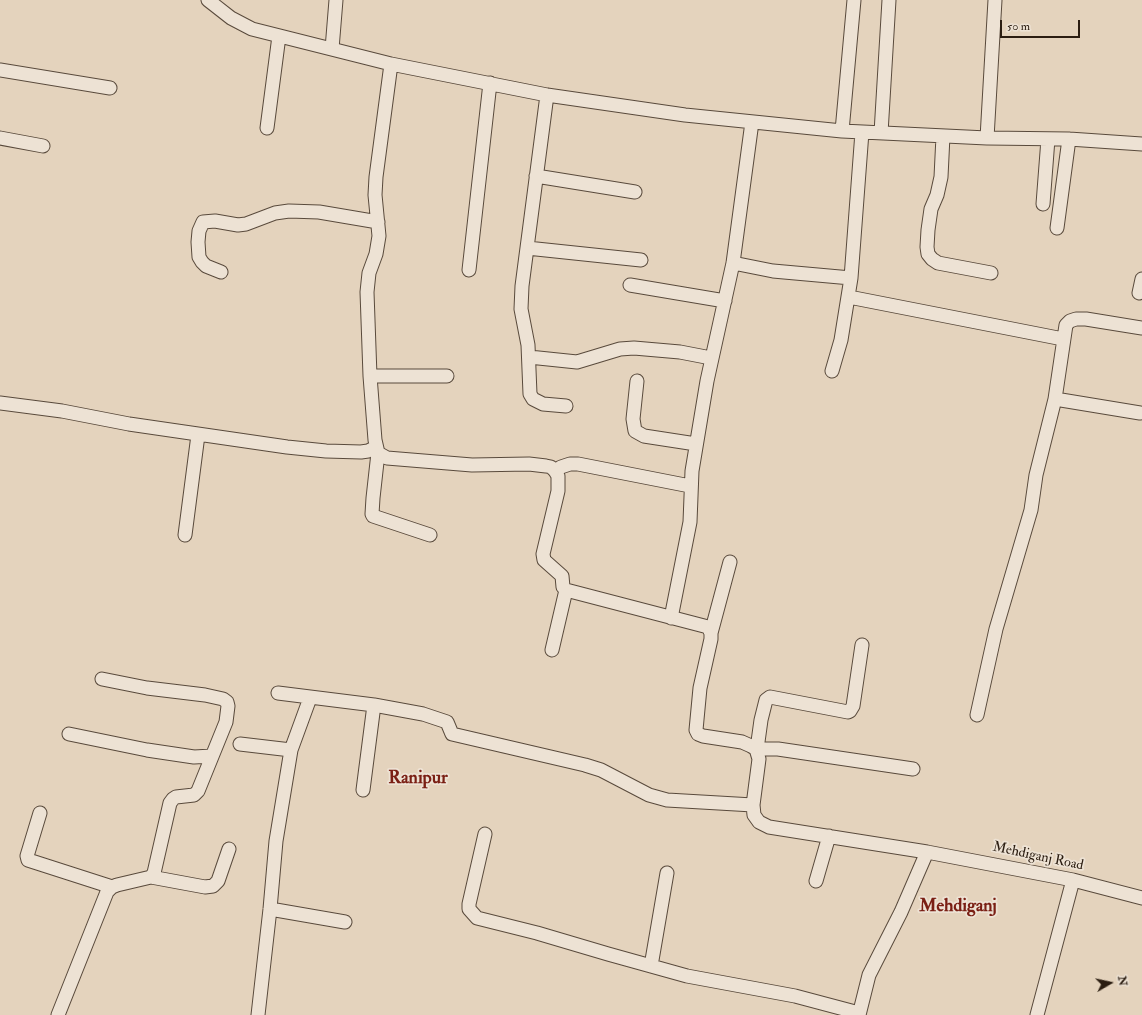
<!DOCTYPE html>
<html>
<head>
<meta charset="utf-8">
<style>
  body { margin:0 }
  #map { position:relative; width:1142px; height:1015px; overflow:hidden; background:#e4d3bd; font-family:"IM FELL Double Pica",serif }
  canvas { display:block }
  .north { position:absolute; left:1090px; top:963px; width:40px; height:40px; -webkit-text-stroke:3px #ede2d4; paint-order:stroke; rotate:81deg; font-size:11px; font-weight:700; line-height:16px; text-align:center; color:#2b1d11 }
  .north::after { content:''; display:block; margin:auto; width:14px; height:18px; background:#2b1d11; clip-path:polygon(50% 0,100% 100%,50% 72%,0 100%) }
  .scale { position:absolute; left:1000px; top:20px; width:80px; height:18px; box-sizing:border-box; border:2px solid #2b1d11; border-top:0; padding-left:5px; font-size:12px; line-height:14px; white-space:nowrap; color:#2b1d11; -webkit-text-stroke:3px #ede2d4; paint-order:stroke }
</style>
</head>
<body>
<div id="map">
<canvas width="1142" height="1015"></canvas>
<div class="north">N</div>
<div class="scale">50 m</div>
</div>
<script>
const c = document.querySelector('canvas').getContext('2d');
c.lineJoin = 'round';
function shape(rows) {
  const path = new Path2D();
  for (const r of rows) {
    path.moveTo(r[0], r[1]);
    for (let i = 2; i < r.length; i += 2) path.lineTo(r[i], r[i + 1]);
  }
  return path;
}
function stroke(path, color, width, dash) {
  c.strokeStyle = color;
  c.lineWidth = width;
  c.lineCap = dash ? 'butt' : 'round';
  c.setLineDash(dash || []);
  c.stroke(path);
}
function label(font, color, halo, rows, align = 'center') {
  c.font = font + ' "IM FELL Double Pica",serif';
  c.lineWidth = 3.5;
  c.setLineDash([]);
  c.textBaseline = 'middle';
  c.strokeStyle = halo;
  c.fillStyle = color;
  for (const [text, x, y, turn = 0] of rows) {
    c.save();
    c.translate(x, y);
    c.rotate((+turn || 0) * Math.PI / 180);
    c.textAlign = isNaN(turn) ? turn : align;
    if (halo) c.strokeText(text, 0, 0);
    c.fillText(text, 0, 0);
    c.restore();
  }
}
const minor = shape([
  [208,0,231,18,252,29,391,64,547,95,685,115,842,131,987,138,1069,139,1142,144],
  [332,49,336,0],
  [391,64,376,177,375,195,379,236,376,254,369,273,367,292,370,376,375,440,378,453,387,458,472,465,529,464,546,466,551,467,555,471,558,476,558,491,543,554,544,560,562,576,563,587,566,590,708,627,711,633,711,639,700,688,696,730,698,734,703,736,742,742,751,746,756,749,759,759,753,805,754,815,759,822,769,827,927,852,1073,880,1142,898],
  [0,70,110,88],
  [547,95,522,286,521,309,528,345,530,394,533,399,543,404,566,406],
  [267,128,279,36],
  [842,131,854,0],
  [881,133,889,0],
  [943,136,941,177,937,195,931,209,928,230,927,247,928,254,932,259,938,263,991,273],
  [0,138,43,146],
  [987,138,995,0],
  [536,176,635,192],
  [1043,204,1048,139],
  [1057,228,1069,139],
  [527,248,641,260],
  [733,263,773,271,851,278],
  [469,270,490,83],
  [221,272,206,266,202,262,199,257,198,242,199,231,203,222,215,221,238,225,246,224,275,213,289,211,319,212,378,222],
  [630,285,725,301],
  [1139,293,1142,279],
  [849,297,1063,339],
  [529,357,577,362,620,349,634,348,680,352,711,358],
  [832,371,841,340,851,278,862,132],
  [370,376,447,376],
  [637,381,633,419,635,431,644,436,696,444],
  [1055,399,1140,413],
  [0,403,62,411,129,424,287,447,326,451,361,452,368,451,376,447],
  [378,453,373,498,372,514,373,516,430,535],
  [555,471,561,467,570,464,578,464,690,486],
  [185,535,198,435],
  [671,618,690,522,692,471,707,381,733,263,752,122],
  [711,633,730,562],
  [552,650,566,590],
  [278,693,374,705,423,714,447,722,452,734,585,765,601,770,649,795,667,800,753,805],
  [977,715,996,629,1031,510,1036,475,1055,399,1066,325,1070,321,1076,319,1086,319,1142,328],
  [69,734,147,750,194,757,212,756],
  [240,744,291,750],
  [756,749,778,749,913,769],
  [757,749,761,720,766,700,770,697,848,712,850,711,853,706,862,645],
  [363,790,374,705],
  [40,813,27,856,28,860,112,887],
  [485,834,469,904,469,909,477,918,537,933,608,954,687,976,795,996,859,1013],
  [151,877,205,887,213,886,218,881,229,849],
  [816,881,829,836],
  [270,909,345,922],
  [651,966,667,873],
  [58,1015,107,892,112,887,117,885,151,877,154,873,170,803,173,799,176,797,194,795,198,791,226,722,228,706,227,702,223,699,205,695,147,688,102,679],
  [258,1015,270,909,276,841,291,750,310,698],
  [859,1015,869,975,901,912,927,852],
  [1037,1015,1073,880]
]);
stroke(minor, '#594a3c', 15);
stroke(minor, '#ede2d4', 13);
label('14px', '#2b1d11', '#ede2d4', [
  ["Mehdiganj Road",1038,857,12]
]);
label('bold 18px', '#7a1f14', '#ede2d4', [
  ["Ranipur",418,779],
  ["Mehdiganj",958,907]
]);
</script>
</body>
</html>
